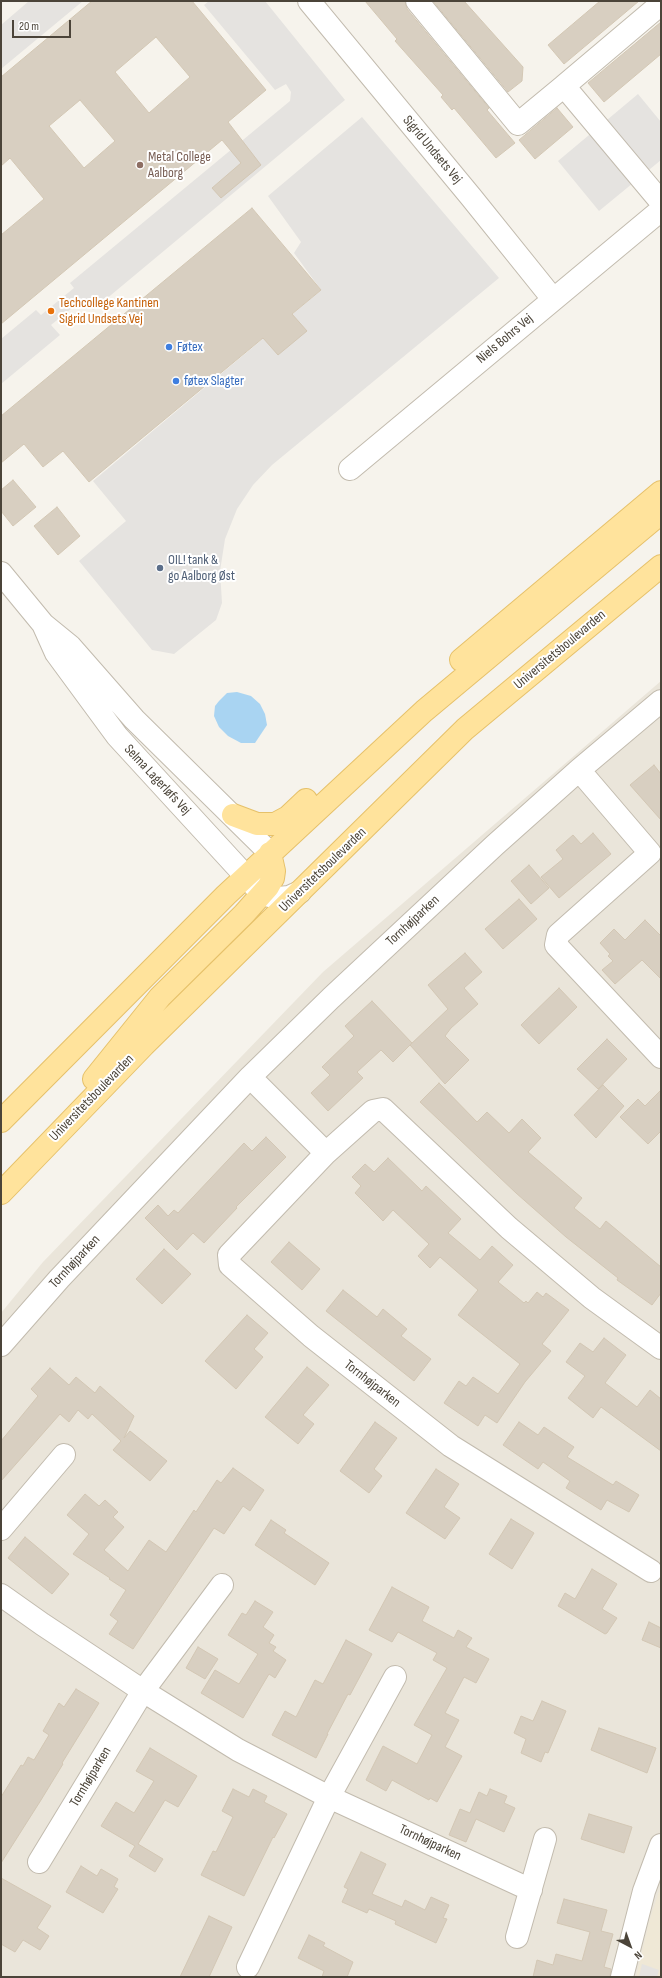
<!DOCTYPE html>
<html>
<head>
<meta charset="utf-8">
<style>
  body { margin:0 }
  #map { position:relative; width:662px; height:1978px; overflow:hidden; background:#f6f3ec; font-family:"Sofia Sans Condensed",sans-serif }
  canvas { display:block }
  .frame { position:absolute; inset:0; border:2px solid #4b4439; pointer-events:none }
  .north { position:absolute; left:610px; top:1926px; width:40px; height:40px; -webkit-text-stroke:3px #fff; paint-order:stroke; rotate:139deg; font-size:11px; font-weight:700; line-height:16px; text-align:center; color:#4b4439 }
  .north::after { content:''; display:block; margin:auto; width:14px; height:18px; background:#4b4439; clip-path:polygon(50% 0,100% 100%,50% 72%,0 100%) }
  .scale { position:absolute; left:12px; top:20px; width:59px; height:18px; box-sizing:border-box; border:2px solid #4b4439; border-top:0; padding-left:5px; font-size:12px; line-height:14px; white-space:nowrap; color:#4b4439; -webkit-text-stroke:3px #fff; paint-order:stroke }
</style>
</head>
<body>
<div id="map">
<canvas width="662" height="1978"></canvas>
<div class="frame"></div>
<div class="north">N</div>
<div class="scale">20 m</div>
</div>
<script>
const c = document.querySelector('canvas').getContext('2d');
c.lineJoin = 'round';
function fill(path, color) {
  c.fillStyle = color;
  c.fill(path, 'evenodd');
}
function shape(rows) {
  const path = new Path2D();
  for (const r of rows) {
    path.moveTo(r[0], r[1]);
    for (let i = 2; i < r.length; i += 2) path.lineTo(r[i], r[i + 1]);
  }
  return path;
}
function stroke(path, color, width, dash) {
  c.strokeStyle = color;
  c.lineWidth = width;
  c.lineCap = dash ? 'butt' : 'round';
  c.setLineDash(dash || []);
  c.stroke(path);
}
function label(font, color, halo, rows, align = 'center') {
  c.font = font + ' "Sofia Sans Condensed",sans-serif';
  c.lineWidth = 4;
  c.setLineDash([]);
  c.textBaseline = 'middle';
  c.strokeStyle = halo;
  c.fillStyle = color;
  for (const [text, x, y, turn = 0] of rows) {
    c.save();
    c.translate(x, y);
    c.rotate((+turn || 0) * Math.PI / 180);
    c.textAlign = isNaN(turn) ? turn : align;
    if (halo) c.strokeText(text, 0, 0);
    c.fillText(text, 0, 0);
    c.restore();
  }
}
fill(shape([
  [661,681,661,1977,1,1977,1,1313,43,1262,323,972]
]), '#eae5da');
fill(shape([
  [661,1885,661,1977,636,1977,649,1922]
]), '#efe8d6');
fill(shape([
  [29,1,83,1,1,69,1,25],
  [209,1,265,1,345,100,93,310,83,299,51,325,60,335,1,384,1,339,36,310,41,315,74,288,70,283,290,101,291,92,286,84,275,90,204,5],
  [638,94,661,122,661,160,599,211,558,161],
  [362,117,499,278,272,465,253,485,237,509,225,539,220,571,222,603,216,620,174,654,152,650,79,561,126,521,93,481,321,290,294,253,301,242,268,196],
  [642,1964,659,1970,657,1977,639,1977]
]), '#e5e3e0');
fill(shape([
  [237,692,251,696,260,704,265,714,267,725,255,743,241,743,228,736,219,727,214,716,215,706,219,701,227,693]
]), '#a9d4f2');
const building = shape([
  [92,1,192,1,266,90,228,122,261,165,221,198,212,188,241,163,222,140,1,324,1,235,44,199,10,158,1,166,1,77,92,1],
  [156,37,190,77,149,113,115,72,156,37],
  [80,100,115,141,84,168,49,126,80,100],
  [365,1,405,1,407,9,489,108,487,110,515,143,496,158,454,108,452,110,441,97,443,95,395,41,397,39,365,1],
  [433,1,464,1,523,67,522,81,508,92,433,1],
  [600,1,639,1,564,64,548,45,600,1],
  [661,22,661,54,604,102,588,83,661,22],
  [557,108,573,127,535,159,519,140,557,108],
  [252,208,321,290,292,314,307,331,278,355,263,338,89,482,63,451,43,467,24,444,1,463,1,416,252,208],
  [13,480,36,507,13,526,1,511,1,490,13,480],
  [57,507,80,536,58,555,34,526,57,507],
  [654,765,661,774,661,820,630,785,654,765],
  [593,833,611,854,559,898,541,877,563,859,556,850,573,835,581,844,593,833],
  [529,865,549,888,531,904,511,881,529,865],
  [519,899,537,919,503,949,485,929,519,899],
  [645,920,661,936,661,979,642,960,615,984,602,970,613,961,608,956,610,954,600,943,614,929,625,940,645,920],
  [465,953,482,972,464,988,478,1004,451,1028,445,1036,469,1060,445,1084,410,1045,448,1009,428,985,465,953],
  [559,988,577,1007,539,1044,521,1025,559,988],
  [372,1001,412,1043,393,1062,381,1050,357,1072,363,1078,328,1111,311,1093,330,1075,322,1067,354,1036,345,1026,372,1001],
  [607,1039,627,1059,598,1089,577,1069,607,1039],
  [439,1083,477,1122,487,1112,509,1133,522,1119,541,1138,528,1152,582,1198,574,1208,600,1229,606,1221,661,1267,661,1293,652,1305,617,1280,618,1278,566,1237,516,1193,420,1102,439,1083],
  [603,1085,624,1106,596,1138,574,1115,603,1085],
  [661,1090,661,1131,648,1144,620,1117,638,1099,645,1106,661,1090],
  [266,1137,286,1157,236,1207,237,1208,204,1243,193,1233,177,1250,145,1218,158,1205,168,1216,174,1210,178,1213,244,1143,252,1151,266,1137],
  [388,1158,422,1191,426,1186,461,1219,448,1233,480,1260,492,1246,513,1265,498,1282,524,1303,526,1301,528,1303,537,1292,543,1297,546,1293,569,1310,542,1344,551,1351,525,1382,497,1423,485,1415,478,1426,444,1403,459,1381,466,1386,473,1377,498,1394,520,1364,458,1315,478,1290,440,1257,430,1268,418,1256,429,1244,393,1210,383,1221,355,1193,361,1186,352,1177,365,1164,374,1172,388,1158],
  [289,1242,320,1269,302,1290,271,1262,289,1242],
  [164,1249,191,1274,162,1304,136,1279,164,1249],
  [343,1290,377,1317,383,1309,407,1329,401,1336,431,1359,414,1381,326,1311,343,1290],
  [247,1315,268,1333,254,1349,263,1357,236,1389,205,1361,247,1315],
  [604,1338,626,1355,605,1383,637,1407,650,1390,661,1399,661,1451,601,1407,593,1418,568,1398,585,1376,566,1362,580,1343,593,1352,604,1338],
  [307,1367,329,1385,303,1415,314,1424,298,1444,265,1417,307,1367],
  [50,1368,69,1385,76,1377,95,1393,100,1386,134,1416,124,1438,130,1431,167,1461,150,1481,113,1450,121,1441,92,1414,88,1419,78,1410,69,1422,60,1414,1,1481,1,1441,38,1396,31,1389,50,1368],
  [375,1422,397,1438,374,1469,382,1476,369,1493,340,1471,375,1422],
  [519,1422,538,1435,544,1427,574,1447,567,1457,613,1485,616,1481,639,1495,629,1512,607,1500,601,1510,566,1488,570,1481,543,1462,538,1469,503,1445,519,1422],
  [233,1468,264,1490,250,1511,243,1506,224,1534,214,1528,133,1649,109,1634,118,1621,110,1615,126,1590,109,1579,110,1578,73,1554,89,1534,67,1515,85,1494,99,1506,105,1500,118,1512,113,1517,124,1527,104,1550,128,1571,149,1540,166,1552,194,1510,196,1512,217,1480,221,1483,233,1468],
  [436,1469,459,1484,444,1507,460,1518,445,1539,406,1513,436,1469],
  [511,1519,534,1533,512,1569,489,1554,511,1519],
  [271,1520,286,1530,284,1533,329,1563,315,1585,255,1545,271,1520],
  [25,1537,69,1574,52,1594,8,1558,25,1537],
  [592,1569,617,1584,602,1609,617,1618,607,1633,605,1634,558,1606,565,1593,575,1599,592,1569],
  [392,1587,429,1607,422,1621,454,1638,458,1630,472,1638,466,1647,489,1659,476,1683,464,1677,445,1713,459,1720,445,1747,462,1756,437,1802,430,1798,429,1800,392,1780,386,1791,366,1780,383,1746,417,1764,432,1735,414,1725,447,1668,433,1660,437,1653,398,1632,392,1642,369,1630,392,1587],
  [255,1601,273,1612,263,1627,274,1635,269,1643,276,1647,273,1651,286,1660,275,1678,269,1674,243,1718,201,1693,215,1670,239,1684,258,1654,228,1635,242,1613,246,1615,255,1601],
  [649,1622,661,1628,661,1648,642,1640,649,1622],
  [346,1640,372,1654,350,1695,348,1694,327,1734,328,1734,316,1758,272,1735,285,1711,296,1717,315,1680,323,1684,346,1640],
  [198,1647,218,1659,205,1679,186,1668,198,1647],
  [76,1689,99,1703,62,1763,63,1764,41,1800,1,1863,1,1797,21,1765,23,1766,28,1757,34,1760,49,1735,43,1731,59,1703,64,1707,76,1689],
  [542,1701,566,1711,548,1753,545,1752,541,1762,521,1753,526,1739,514,1733,521,1716,533,1721,542,1701],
  [599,1728,656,1748,647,1773,591,1750,599,1728],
  [150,1748,197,1776,178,1807,165,1800,138,1844,163,1859,155,1872,129,1856,135,1846,101,1826,116,1802,134,1813,154,1781,136,1771,150,1748],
  [233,1789,249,1797,253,1789,267,1796,264,1802,287,1814,274,1838,273,1837,244,1896,201,1875,213,1851,216,1852,233,1817,222,1811,233,1789],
  [490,1789,507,1796,504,1803,515,1808,504,1832,476,1819,466,1842,449,1835,460,1809,470,1813,479,1792,487,1796,490,1789],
  [589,1814,632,1827,624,1853,581,1839,589,1814],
  [361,1852,386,1864,372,1894,402,1907,405,1900,425,1910,431,1897,449,1905,443,1918,447,1919,436,1943,395,1924,396,1921,369,1909,367,1913,342,1902,348,1889,344,1887,361,1852],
  [81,1866,97,1876,101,1869,118,1879,114,1887,118,1889,103,1913,66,1892,81,1866],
  [1,1878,51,1906,37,1928,49,1936,40,1950,23,1940,15,1952,1,1944,1,1878],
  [564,1899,607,1910,601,1931,613,1934,604,1967,611,1969,610,1977,533,1977,537,1960,553,1965,556,1954,582,1961,590,1932,557,1923,564,1899],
  [209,1916,232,1927,209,1977,180,1977,209,1916],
  [309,1935,325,1943,323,1946,353,1962,347,1977,322,1977,324,1971,298,1958,309,1935]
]);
fill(building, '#d8cfc1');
stroke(building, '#d3c7b4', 1);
const minor = shape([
  [309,1,471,197,553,299],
  [417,1,518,124,564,86],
  [661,4,564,86,661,202],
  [350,469,661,210],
  [1,573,43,624,70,646,134,719,270,853],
  [43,624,56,653,117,736,262,894,278,898,289,897,300,892],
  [579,770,650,853,558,935,556,945,661,1057],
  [250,1077,326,1153,229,1255,230,1265,311,1336,451,1446,651,1571],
  [326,1153,373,1111,383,1109,509,1228,592,1298,661,1348],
  [1,1345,59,1279,250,1077,331,998,495,845,579,770,661,701],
  [1,1529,64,1455],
  [1,1595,42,1624,143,1691,238,1750,329,1797,531,1890],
  [39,1862,143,1691,222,1585],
  [517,1937,545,1839],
  [248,1967,329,1797,395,1677],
  [622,1977,644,1891,661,1845]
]);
const major = shape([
  [461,660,661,492],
  [233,815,257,824,275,824,288,817,306,800],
  [94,1079,160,997,244,914,268,887,273,878,274,871,270,853],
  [1,1121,226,895,424,711,661,513],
  [1,1193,144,1045,465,729,661,566]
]);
stroke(minor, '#c2bbae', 24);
stroke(major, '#e6c16a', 24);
stroke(minor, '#fff', 22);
stroke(major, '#ffe39c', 22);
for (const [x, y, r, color] of [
  [140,165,4,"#8d6e63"],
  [51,311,4,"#e8710a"],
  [169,347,4,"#3f7fe0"],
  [176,381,4,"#3f7fe0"],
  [160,568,4,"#5c6f8a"]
]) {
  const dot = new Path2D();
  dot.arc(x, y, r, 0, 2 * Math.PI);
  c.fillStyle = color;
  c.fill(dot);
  stroke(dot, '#fff', 1.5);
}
label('14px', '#4b4439', '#fff', [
  ["Sigrid Undsets Vej",432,150,50],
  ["Niels Bohrs Vej",505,339,-40],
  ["Universitetsboulevarden",560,650,-40],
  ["Selma Lagerløfs Vej",157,780,47],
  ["Universitetsboulevarden",323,870,-44],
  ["Tornhøjparken",413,921,-43],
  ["Universitetsboulevarden",92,1098,-46],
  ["Tornhøjparken",75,1262,-47],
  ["Tornhøjparken",372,1384,38],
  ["Tornhøjparken",91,1777,-59],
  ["Tornhøjparken",430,1843,25]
]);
label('14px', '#785e54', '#fff', [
  ["Metal College",148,157],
  ["Aalborg",148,173]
], 'left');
label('14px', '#c56008', '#fff', [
  ["Techcollege Kantinen",59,303],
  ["Sigrid Undsets Vej",59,319]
], 'left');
label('14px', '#366cbe', '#fff', [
  ["Føtex",177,347],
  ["føtex Slagter",184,381]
], 'left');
label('14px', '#4e5e75', '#fff', [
  ["OIL! tank &",168,560],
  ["go Aalborg Øst",168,576]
], 'left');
</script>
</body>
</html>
